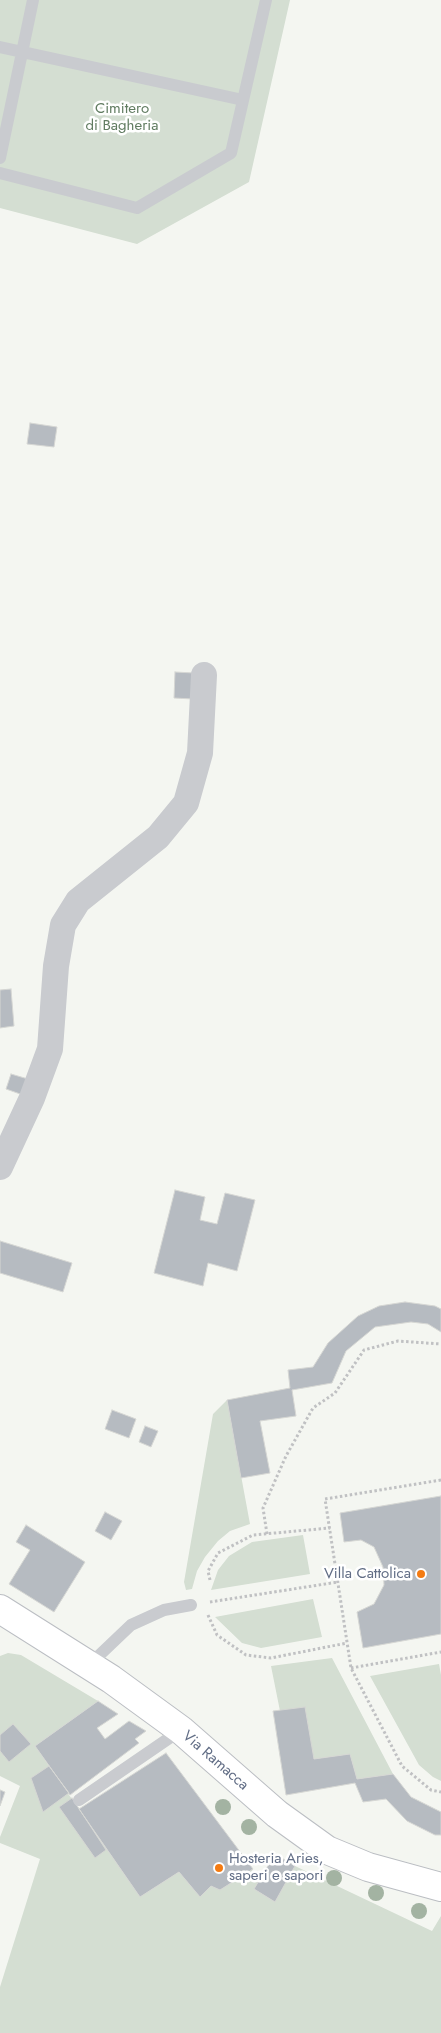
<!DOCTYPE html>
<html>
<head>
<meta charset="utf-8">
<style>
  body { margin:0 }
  canvas { display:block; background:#f4f6f1 }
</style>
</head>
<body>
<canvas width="441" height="2033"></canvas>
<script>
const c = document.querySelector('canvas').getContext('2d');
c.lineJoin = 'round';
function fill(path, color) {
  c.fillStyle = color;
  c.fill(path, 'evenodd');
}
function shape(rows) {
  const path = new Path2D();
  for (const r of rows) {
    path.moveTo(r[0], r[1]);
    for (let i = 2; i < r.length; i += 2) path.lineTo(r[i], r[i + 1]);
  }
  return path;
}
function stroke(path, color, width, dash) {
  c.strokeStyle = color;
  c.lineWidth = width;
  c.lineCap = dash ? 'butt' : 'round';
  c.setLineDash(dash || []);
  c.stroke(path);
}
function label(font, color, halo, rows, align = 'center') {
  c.font = font + ' Jost,sans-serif';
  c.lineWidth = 5;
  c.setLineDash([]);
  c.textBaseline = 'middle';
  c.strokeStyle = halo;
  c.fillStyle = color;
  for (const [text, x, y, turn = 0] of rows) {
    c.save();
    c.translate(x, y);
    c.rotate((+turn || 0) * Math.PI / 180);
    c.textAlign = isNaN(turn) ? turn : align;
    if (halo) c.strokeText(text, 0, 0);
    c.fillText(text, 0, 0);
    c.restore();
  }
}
fill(shape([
  [0,0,290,0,249,182,137,244,0,208],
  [227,1400,250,1524,230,1531,218,1541,205,1557,197,1571,192,1589,186,1590,184,1582,213,1414],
  [303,1535,310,1574,211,1590,218,1570,229,1556,252,1542],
  [313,1599,322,1637,261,1648,242,1643,215,1617],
  [8,1653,21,1655,98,1701,35,1746,140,1897,179,1872,200,1897,211,1886,220,1890,253,1869,249,1876,258,1882,254,1889,275,1902,295,1866,432,1931,441,1916,441,2033,0,2033,0,1987,40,1859,0,1843,0,1837,20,1786,0,1776,0,1656],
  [332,1658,393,1774,357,1779,350,1754,314,1759,280,1711,271,1666],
  [439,1664,441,1675,441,1781,433,1777,419,1765,370,1676]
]), '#d4ded2');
const building = shape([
  [30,423,57,427,54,447,27,444,30,423],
  [175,672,194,673,193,699,174,698,175,672],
  [11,989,14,1026,0,1028,0,990,11,989],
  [11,1074,28,1079,23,1095,6,1089,11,1074],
  [175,1190,205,1197,200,1220,217,1224,225,1193,255,1200,237,1271,208,1263,203,1286,154,1273,175,1190],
  [0,1241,72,1263,63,1292,0,1273,0,1241],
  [405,1302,435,1306,441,1309,441,1332,428,1324,411,1322,375,1327,346,1351,332,1383,292,1390,296,1416,260,1421,270,1473,241,1478,227,1400,290,1388,288,1370,313,1367,328,1343,358,1316,379,1306,405,1302],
  [112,1410,136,1419,129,1438,105,1429,112,1410],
  [145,1426,158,1431,151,1447,139,1442,145,1426],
  [441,1496,441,1634,363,1648,357,1612,374,1604,384,1585,383,1567,374,1547,361,1540,344,1542,340,1513,441,1496],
  [105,1512,122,1521,111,1540,95,1531,105,1512],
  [26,1525,85,1562,54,1612,9,1584,30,1550,16,1542,26,1525],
  [98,1701,118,1714,97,1728,105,1739,129,1721,146,1731,135,1739,139,1743,70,1795,35,1746,98,1701],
  [305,1707,314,1759,350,1754,357,1779,393,1774,411,1797,441,1812,441,1835,435,1835,407,1821,386,1799,363,1802,355,1783,286,1795,273,1711,305,1707],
  [13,1724,31,1744,9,1762,0,1751,0,1735,13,1724],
  [166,1753,253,1869,220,1890,211,1886,200,1897,179,1872,140,1897,79,1809,166,1753],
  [49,1766,69,1793,43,1812,31,1778,49,1766],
  [0,1790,5,1792,0,1806,0,1790],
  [72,1798,106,1850,95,1858,59,1807,72,1798],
  [275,1854,295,1866,275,1902,254,1889,275,1854]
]);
fill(building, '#b6bbc1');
stroke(building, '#d6d7d4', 1);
const secondary = shape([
  [0,1609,111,1679,181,1730,277,1814,327,1850,368,1867,441,1887]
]);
stroke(secondary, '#bbbec3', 30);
stroke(shape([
  [441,1480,325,1499,351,1668,402,1766,431,1790,441,1792],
  [267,1534,263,1508,286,1456,313,1408,335,1393,364,1350,398,1341,441,1344],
  [210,1580,208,1571,218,1553,253,1535,330,1528],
  [210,1602,338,1582],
  [208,1615,217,1635,246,1655,271,1658,347,1643],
  [351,1668,441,1652]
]), '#c0c1c3', 3, [2.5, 2.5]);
stroke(shape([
  [0,47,243,100],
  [0,158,33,0],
  [0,173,137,208,231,153,266,0],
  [89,1665,131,1625,164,1610,191,1605],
  [79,1800,181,1730]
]), '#c9cbcf', 12);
stroke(shape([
  [0,1167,32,1098,50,1049,56,966,63,925,78,901,158,837,186,803,200,753,204,675]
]), '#c9cbcf', 26);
stroke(secondary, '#fff', 28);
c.fillStyle = '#a3b3a2';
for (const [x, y] of [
  [223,1807],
  [249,1827],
  [334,1878],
  [376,1893],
  [419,1911]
]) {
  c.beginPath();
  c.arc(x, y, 8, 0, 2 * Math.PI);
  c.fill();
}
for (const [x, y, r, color] of [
  [421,1574,5,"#f47b12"],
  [219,1868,5,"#f47b12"]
]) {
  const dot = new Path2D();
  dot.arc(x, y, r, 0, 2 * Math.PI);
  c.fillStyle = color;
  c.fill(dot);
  stroke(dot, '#fff', 2);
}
label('15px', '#617c61', '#fff', [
  ["Cimitero",122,109],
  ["di Bagheria",122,126]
]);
label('15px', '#616d85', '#fff', [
  ["Villa Cattolica",411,1574],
  ["Hosteria Aries,",229,1859,"left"],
  ["saperi e sapori",229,1876,"left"]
], 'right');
label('15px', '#616d85', '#fff', [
  ["Via Ramacca",215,1761,41]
]);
</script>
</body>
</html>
